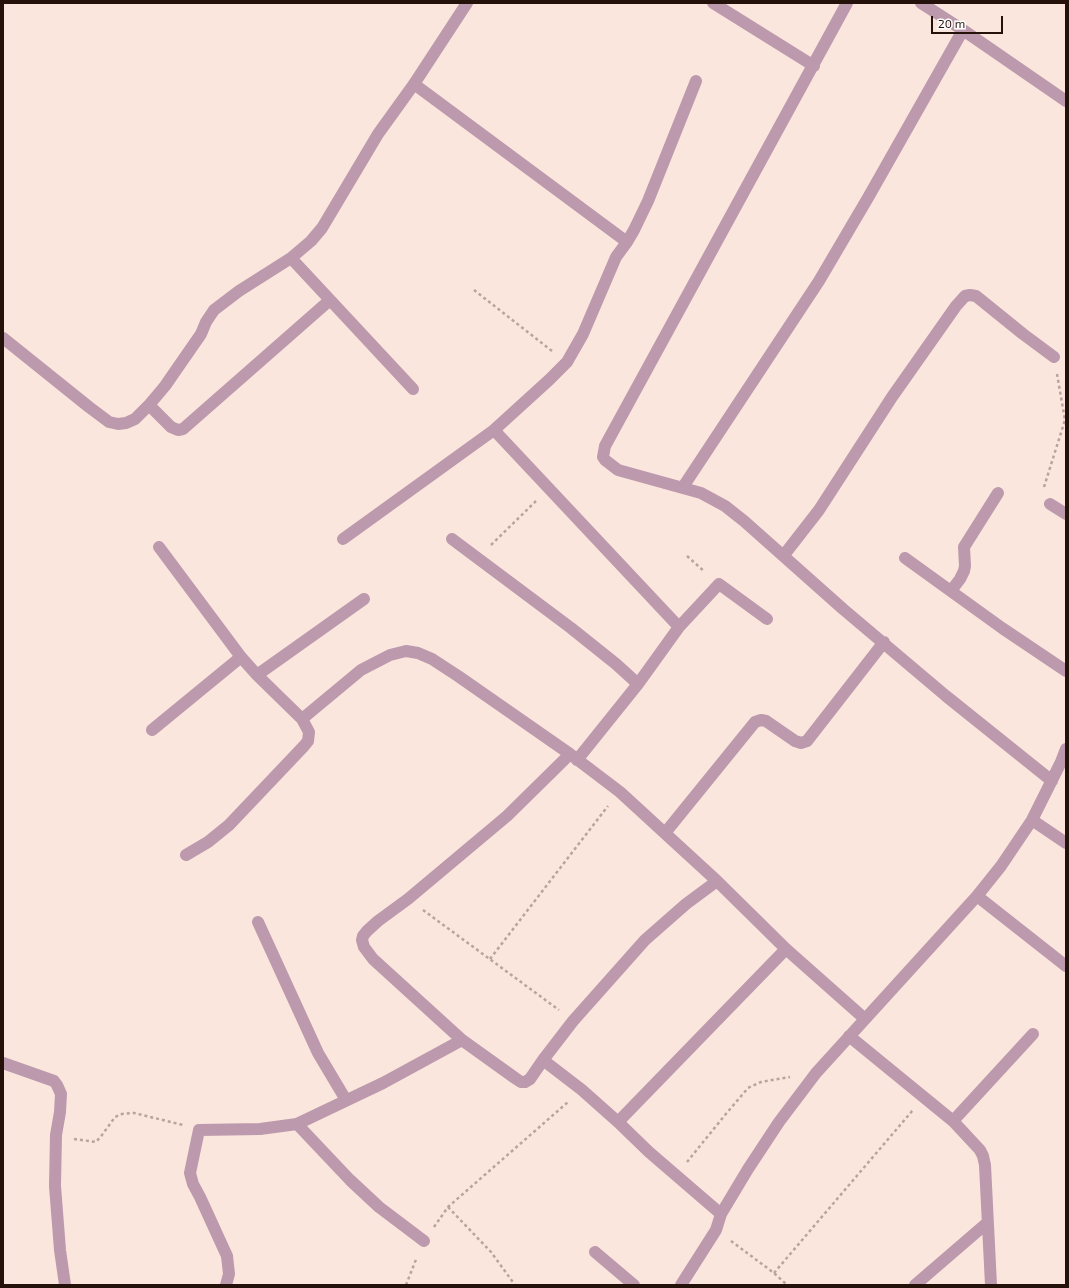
<!DOCTYPE html>
<html>
<head>
<meta charset="utf-8">
<style>
  body { margin:0 }
  #map { position:relative; width:1069px; height:1288px; overflow:hidden; background:#fbe6dd; font-family:"Exo 2",sans-serif }
  canvas { display:block }
  .frame { position:absolute; inset:0; border:4px solid #23110a; pointer-events:none }
  .scale { position:absolute; left:931px; top:16px; width:72px; height:18px; box-sizing:border-box; border:2px solid #23110a; border-top:0; padding-left:5px; font-size:12px; line-height:14px; white-space:nowrap; color:#23110a; -webkit-text-stroke:3px #fff; paint-order:stroke }
</style>
</head>
<body>
<div id="map">
<canvas width="1069" height="1288"></canvas>
<div class="frame"></div>
<div class="scale">20 m</div>
</div>
<script>
const c = document.querySelector('canvas').getContext('2d');
c.lineJoin = 'round';
function shape(rows) {
  const path = new Path2D();
  for (const r of rows) {
    path.moveTo(r[0], r[1]);
    for (let i = 2; i < r.length; i += 2) path.lineTo(r[i], r[i + 1]);
  }
  return path;
}
function stroke(path, color, width, dash) {
  c.strokeStyle = color;
  c.lineWidth = width;
  c.lineCap = dash ? 'butt' : 'round';
  c.setLineDash(dash || []);
  c.stroke(path);
}
stroke(shape([
  [474,290,552,351],
  [1044,487,1065,420,1057,374],
  [491,545,536,501],
  [687,556,705,572],
  [423,910,559,1010],
  [490,959,608,806],
  [74,1139,96,1142,102,1135,115,1117,122,1114,134,1113,183,1125],
  [687,1162,725,1115,748,1088,761,1082,790,1077],
  [448,1207,491,1252,515,1285],
  [434,1227,448,1207,568,1102],
  [731,1241,774,1273,787,1285],
  [774,1273,913,1110],
  [406,1285,417,1257]
]), '#b8a49c', 2.5, [3, 3]);
stroke(shape([
  [713,3,814,66],
  [847,3,605,446,603,457,605,460,618,470,701,493,725,506,744,521,843,609,946,696,1052,781],
  [921,3,963,30,1066,101],
  [414,84,627,242,634,230,648,201,696,81],
  [627,242,616,257,583,334,567,362,549,380,494,430,679,627],
  [291,258,413,389],
  [3,338,89,407,109,422,118,424,126,423,135,419,149,405,165,386,201,334,206,322,214,310,239,291,291,258,311,241,322,228,378,134,414,84,467,3],
  [149,405,171,427,178,430,183,429,330,300],
  [683,487,819,281,869,196,963,30],
  [1050,504,1066,514],
  [343,539,494,430],
  [452,539,571,628,616,664,638,684],
  [159,547,241,657,257,675,302,719,309,732,308,741,304,746,229,825,208,842,186,855],
  [784,555,819,510,892,397,956,306,965,296,970,295,976,296,1023,334,1054,357],
  [905,558,1002,628,1066,671],
  [951,591,960,579,964,571,965,566,964,547,998,493],
  [257,675,364,599],
  [302,719,361,670,390,655,406,651,418,653,432,659,458,676,570,754,620,792,717,881,786,949,865,1019],
  [152,730,241,657],
  [577,760,638,684,679,627,719,584,767,619],
  [1032,820,1066,843],
  [665,833,755,722,761,720,766,721,795,741,801,743,807,741,884,642],
  [977,896,1066,966],
  [258,922,318,1053,346,1100],
  [849,1036,953,1121,980,1150,983,1156,985,1165,991,1285],
  [462,1040,373,959,364,947,362,940,363,936,367,931,378,921,408,899,507,816,570,754],
  [543,1060,582,1090,618,1122,649,1152,721,1214],
  [3,1063,54,1081,57,1085,61,1094,60,1112,56,1135,55,1186,60,1250,65,1285],
  [953,1121,1033,1034],
  [618,1122,786,949],
  [297,1124,350,1180,379,1207,424,1241],
  [595,1252,634,1285],
  [226,1285,229,1274,227,1256,200,1197,193,1184,190,1173,199,1130,260,1129,297,1124,383,1083,462,1040,515,1078,521,1082,525,1082,530,1079,543,1060,573,1021,645,940,686,904,717,881],
  [681,1285,716,1230,721,1214,748,1169,779,1122,816,1073,977,896,1001,866,1032,820,1061,762,1066,749],
  [915,1285,987,1223]
]), '#bc99ad', 12);
</script>
</body>
</html>
